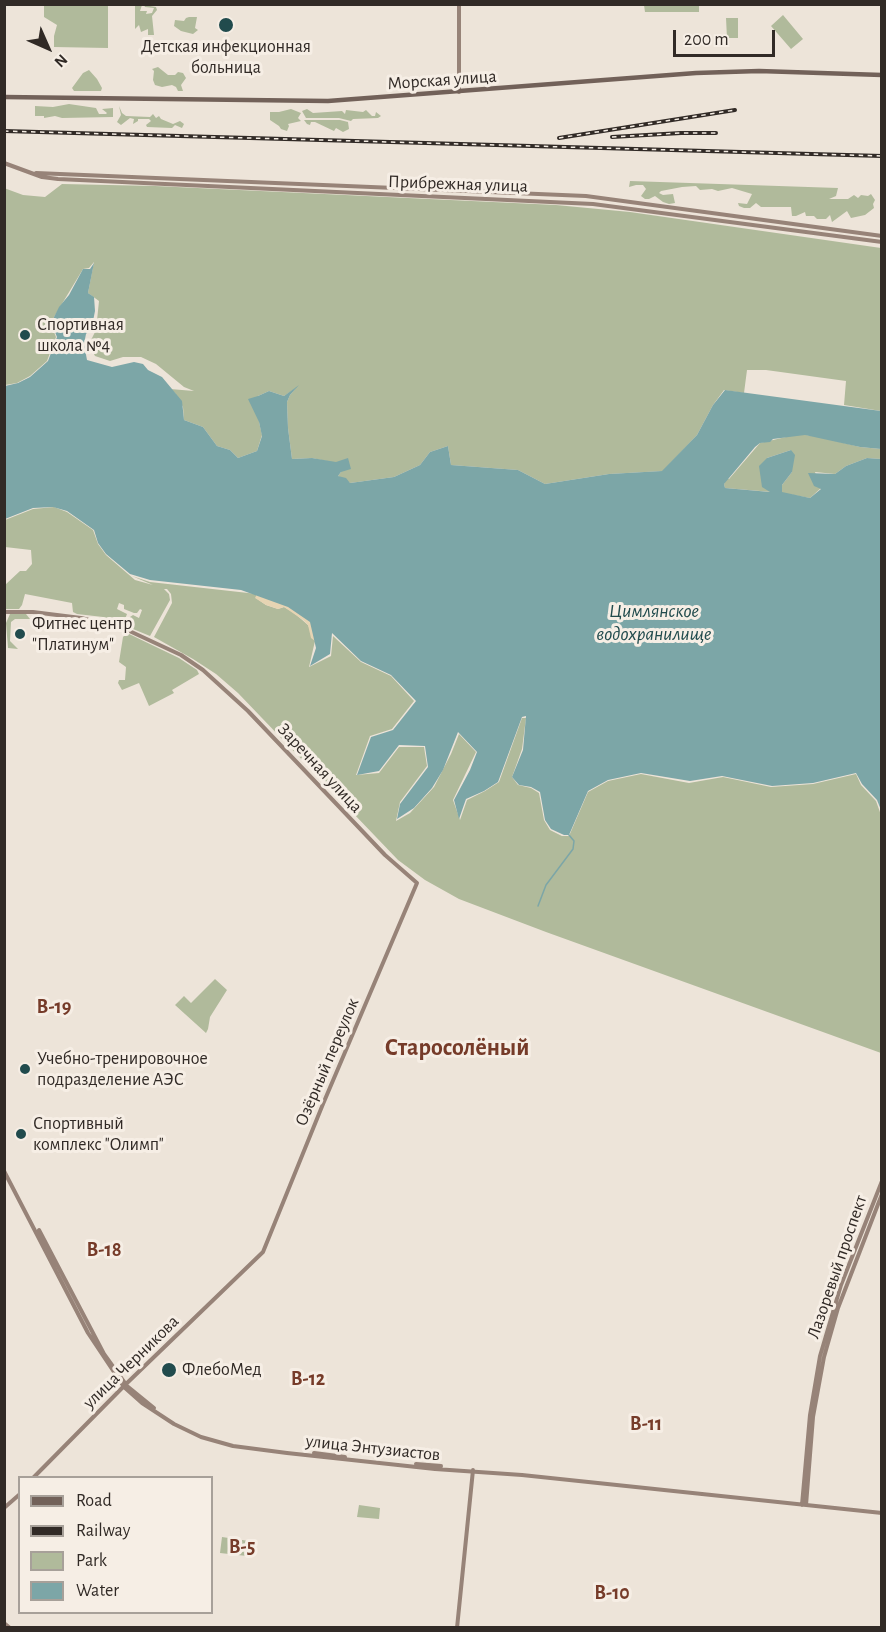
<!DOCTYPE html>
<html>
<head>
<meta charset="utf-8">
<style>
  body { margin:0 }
  #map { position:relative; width:886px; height:1632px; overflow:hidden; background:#ede4d9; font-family:"Alegreya Sans",sans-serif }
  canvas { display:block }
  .frame { position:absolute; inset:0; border:6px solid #312a26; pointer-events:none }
  .legend { position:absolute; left:18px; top:1476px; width:195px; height:138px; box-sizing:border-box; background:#f6eee5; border:2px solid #a7a099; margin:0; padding:8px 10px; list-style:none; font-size:18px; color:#312a26 }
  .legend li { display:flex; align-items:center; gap:12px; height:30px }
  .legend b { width:30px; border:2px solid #a7a099 }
  .north { position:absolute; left:18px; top:18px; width:60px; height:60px; -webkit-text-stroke:4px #f6eee5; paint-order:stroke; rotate:135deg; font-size:16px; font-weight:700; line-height:24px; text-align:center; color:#312a26 }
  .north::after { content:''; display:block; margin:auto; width:21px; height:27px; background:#312a26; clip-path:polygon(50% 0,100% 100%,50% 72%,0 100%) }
  .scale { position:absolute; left:673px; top:30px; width:102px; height:27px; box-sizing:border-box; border:3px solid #312a26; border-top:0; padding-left:8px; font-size:18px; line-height:21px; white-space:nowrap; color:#312a26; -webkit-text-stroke:4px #f6eee5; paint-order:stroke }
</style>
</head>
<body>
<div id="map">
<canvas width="886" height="1632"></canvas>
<div class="frame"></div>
<ul class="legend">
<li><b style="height:8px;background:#726159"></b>Road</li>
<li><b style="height:8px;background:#312a26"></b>Railway</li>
<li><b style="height:16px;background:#b0ba9b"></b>Park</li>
<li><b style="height:16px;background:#7ca6a7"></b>Water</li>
</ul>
<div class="north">N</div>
<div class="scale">200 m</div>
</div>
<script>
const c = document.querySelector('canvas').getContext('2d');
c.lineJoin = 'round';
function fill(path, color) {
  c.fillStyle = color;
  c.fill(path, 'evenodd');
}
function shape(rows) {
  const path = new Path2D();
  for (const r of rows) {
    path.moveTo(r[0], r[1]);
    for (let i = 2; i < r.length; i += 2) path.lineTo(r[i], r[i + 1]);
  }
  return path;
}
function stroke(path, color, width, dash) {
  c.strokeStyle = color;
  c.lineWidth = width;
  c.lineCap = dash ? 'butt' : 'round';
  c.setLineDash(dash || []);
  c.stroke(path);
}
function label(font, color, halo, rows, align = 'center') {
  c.font = font + ' "Alegreya Sans",sans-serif';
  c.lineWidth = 6;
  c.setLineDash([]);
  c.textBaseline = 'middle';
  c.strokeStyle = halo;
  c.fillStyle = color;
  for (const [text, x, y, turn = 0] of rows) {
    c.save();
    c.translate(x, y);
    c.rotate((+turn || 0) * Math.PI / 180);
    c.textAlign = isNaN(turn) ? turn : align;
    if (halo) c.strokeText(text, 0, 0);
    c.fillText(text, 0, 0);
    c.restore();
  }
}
fill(shape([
  [44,5,108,5,108,48,54,47,54,36,57,25,44,17],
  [135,5,142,5,140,11,147,11,146,14,152,13,154,8,145,7,144,5,156,7,157,10,152,16,154,35,148,35,148,29,141,32,139,25,135,29],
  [644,5,699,5,699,12,645,12],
  [783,15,803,39,791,49,771,26],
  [189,17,197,17,195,28,198,30,193,34,181,31,174,26,175,20,184,21,186,18],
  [726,18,738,18,738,38,727,38],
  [158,67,168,75,175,75,178,72,183,73,186,78,181,85,183,91,178,91,176,87,172,85,162,87,155,85,153,80,154,71,152,69],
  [89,70,97,79,102,88,101,91,74,91,72,88,83,73],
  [69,104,96,108,99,114,106,114,107,113,102,109,113,108,113,117,62,118,55,116,44,118,44,116,35,116,35,106,53,107],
  [119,106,122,113,126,116,150,117,153,114,156,118,159,116,161,119,173,124,180,121,184,124,182,128,175,125,172,128,147,127,146,125,151,121,149,119,138,119,138,121,133,124,134,119,130,118,121,125,117,122,121,115],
  [291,109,301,113,298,118,301,121,288,124,289,126,287,131,281,129,279,126,270,120,270,112,279,112],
  [307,109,313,113,342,111,345,114,346,110,363,112,366,110,372,116,375,116,376,112,381,116,378,118,353,119,351,121,339,118,306,118,302,111],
  [304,120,340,120,348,122,349,129,343,132,336,128,334,131,315,122,311,122,310,125,307,124],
  [630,181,838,188,836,196,829,199,848,199,854,195,858,198,861,195,868,196,871,194,875,200,873,204,874,208,865,215,851,218,847,211,832,222,830,215,826,219,817,219,814,216,806,216,805,212,796,216,792,216,791,207,761,207,756,203,750,208,744,208,739,206,738,203,747,204,752,194,732,188,718,191,712,189,700,190,696,186,682,187,661,191,659,193,663,195,673,194,675,203,669,204,663,202,655,196,649,199,645,199,641,196,646,189,643,185,636,185,629,187],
  [62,184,155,186,556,205,630,212,881,248,881,411,844,405,846,381,766,370,747,370,744,393,724,390,713,405,697,435,663,471,609,474,545,484,518,470,451,465,448,446,430,452,420,465,394,477,350,483,338,476,341,472,336,463,312,458,292,459,288,428,287,402,290,395,296,388,284,396,269,391,258,396,259,422,262,435,257,451,238,458,230,450,217,446,203,427,184,420,183,407,175,393,170,389,194,391,184,387,156,364,141,357,123,357,110,361,95,356,89,344,96,330,99,301,88,293,94,262,89,268,83,269,54,317,52,327,56,337,47,361,30,376,17,383,5,385,4,188,23,195,45,197],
  [799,434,820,437,860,447,881,449,881,459,867,458,846,466,835,474,815,472,821,488,810,498,782,493,782,485,792,472,791,450,767,458,772,492,725,488,724,484,726,479,729,479,760,443],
  [54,507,67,512,93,530,98,544,106,555,135,580,153,585,132,576,150,582,257,594,256,598,266,605,278,609,284,607,293,612,308,625,315,641,309,667,331,656,333,636,361,662,391,676,414,701,392,729,370,736,356,775,379,773,399,747,424,747,427,766,400,802,396,821,410,813,434,787,451,754,459,734,476,752,453,800,460,820,467,800,485,791,499,782,522,718,526,718,522,749,512,777,518,785,531,788,539,793,544,820,550,830,562,836,569,836,588,792,608,781,641,774,689,783,723,777,771,787,813,784,856,774,861,785,876,801,881,815,881,1053,546,932,459,899,425,880,398,860,238,693,216,674,193,659,154,637,172,603,171,594,167,589,164,589,169,594,170,600,150,636,133,629,128,625,130,617,133,615,139,618,142,610,140,609,137,613,134,613,124,609,124,605,119,603,117,609,127,614,124,622,119,624,103,617,77,614,73,612,72,603,25,594,22,605,19,609,5,609,5,585,20,571,26,571,32,564,31,550,5,547,5,520,33,509],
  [10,614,26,614,30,619,15,619,11,622,10,641,18,649,8,648,6,623],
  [127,633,179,658,197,670,199,674,172,690,174,693,149,706,139,683,122,690,118,683,119,680,125,680,126,667,119,662,123,637],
  [215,979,227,990,210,1017,208,1029,206,1033,175,1005,184,996,191,1003],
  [359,1505,380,1508,379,1519,357,1517],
  [222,1537,249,1541,247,1556,220,1553]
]), '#b0ba9b');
fill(shape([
  [257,594,312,615,315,641,311,638,308,625,303,620,284,607,278,609,266,605,255,598]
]), '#e6d4b3');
fill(shape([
  [94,263,88,293,94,297,95,311,92,326,86,334,84,344,87,360,112,367,134,362,143,364,148,370,162,377,182,401,184,420,203,427,217,446,230,450,238,458,257,451,262,436,259,422,248,399,258,396,269,391,284,396,299,385,290,395,287,402,288,428,292,459,312,458,336,462,348,458,351,469,341,472,338,476,346,478,350,483,394,477,420,465,430,452,448,446,451,465,518,470,545,484,609,474,662,471,697,435,713,405,725,390,881,411,881,449,860,447,805,435,773,439,770,442,760,443,755,447,724,484,725,488,770,492,762,487,759,466,767,458,791,450,795,455,792,472,782,485,782,492,810,498,821,489,814,486,808,473,835,474,846,466,867,458,881,459,881,810,877,800,862,784,856,773,813,783,772,786,722,776,690,781,641,773,608,780,588,791,569,835,564,835,551,829,545,820,540,792,531,787,519,785,512,777,523,750,526,716,522,717,498,782,484,791,466,799,459,819,454,800,470,770,477,752,458,732,443,770,432,788,414,808,397,819,400,804,428,767,425,746,399,745,379,771,357,775,371,737,393,730,416,701,391,675,361,661,332,633,330,654,310,666,316,648,310,622,288,607,241,590,150,580,130,574,106,554,98,543,94,530,67,511,53,507,33,508,5,519,5,386,18,383,30,377,48,361,57,337,53,327,54,317,59,307,69,295,83,269,90,269]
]), '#7ca6a7');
stroke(shape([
  [538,906,546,885,573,849,574,841,569,835]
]), '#7ca6a7', 1.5);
stroke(shape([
  [459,92,459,4],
  [4,163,42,177,58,179,593,204,882,242],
  [36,173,586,196,882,236],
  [4,612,33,612,81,618,123,628,181,655,203,670,248,711,385,855,417,883,323,1104,263,1252,126,1384,33,1478],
  [4,1171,88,1333,124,1387,142,1403,174,1424,201,1437,233,1446,287,1453,435,1469,522,1475,882,1513],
  [39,1230,104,1354,127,1386,154,1408],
  [314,1453,345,1457],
  [416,1464,441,1466],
  [802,1505,810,1415,820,1356,841,1285,882,1181],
  [806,1505,813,1417,824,1357,838,1308,882,1194],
  [4,1508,20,1494],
  [4,1623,10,1628],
  [457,1628,473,1470]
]), '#978378', 4);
stroke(shape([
  [4,97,328,101,696,73,759,71,882,75]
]), '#726159', 4.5);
const rail = shape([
  [4,131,882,156],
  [612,137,681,133,716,133],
  [559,138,735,110]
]);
stroke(rail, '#312a26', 4);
stroke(rail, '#f6eee5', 1.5, [4.5]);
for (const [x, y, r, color] of [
  [226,25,8,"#214b4d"],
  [25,335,6,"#214b4d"],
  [20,634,6,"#214b4d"],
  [25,1069,6,"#214b4d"],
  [21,1134,6,"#214b4d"],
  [169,1370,8,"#214b4d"]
]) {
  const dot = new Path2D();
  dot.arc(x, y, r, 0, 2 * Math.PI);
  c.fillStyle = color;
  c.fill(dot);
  stroke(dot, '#f6eee5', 2);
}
label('18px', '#312a26', '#f6eee5', [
  ["Детская инфекционная",226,47,"center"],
  ["больница",226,68,"center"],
  ["Спортивная",37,325],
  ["школа №4",37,346],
  ["Фитнес центр",32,624],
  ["\"Платинум\"",32,645],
  ["Учебно-тренировочное",37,1059],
  ["подразделение АЭС",37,1080],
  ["Спортивный",33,1124],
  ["комплекс \"Олимп\"",33,1145],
  ["ФлебоМед",182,1370]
], 'left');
label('18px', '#312a26', '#f6eee5', [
  ["Морская улица",442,80,-4],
  ["Прибрежная улица",458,184,2],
  ["Заречная улица",320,768,47],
  ["Озёрный переулок",327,1062,-67],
  ["Лазоревый проспект",837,1267,-71],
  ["улица Черникова",131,1362,-44],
  ["улица Энтузиастов",373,1448,6]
]);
label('italic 20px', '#214b4d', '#f6eee5', [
  ["Цимлянское",654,611],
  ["водохранилище",654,634]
]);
label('bold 20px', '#763b29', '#f6eee5', [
  ["В-19",54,1007],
  ["В-18",104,1250],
  ["В-12",308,1379],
  ["В-11",646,1424],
  ["В-5",242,1547],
  ["В-10",612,1593]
]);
label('bold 24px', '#763b29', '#f6eee5', [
  ["Староcолёный",457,1048]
]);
</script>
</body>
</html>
